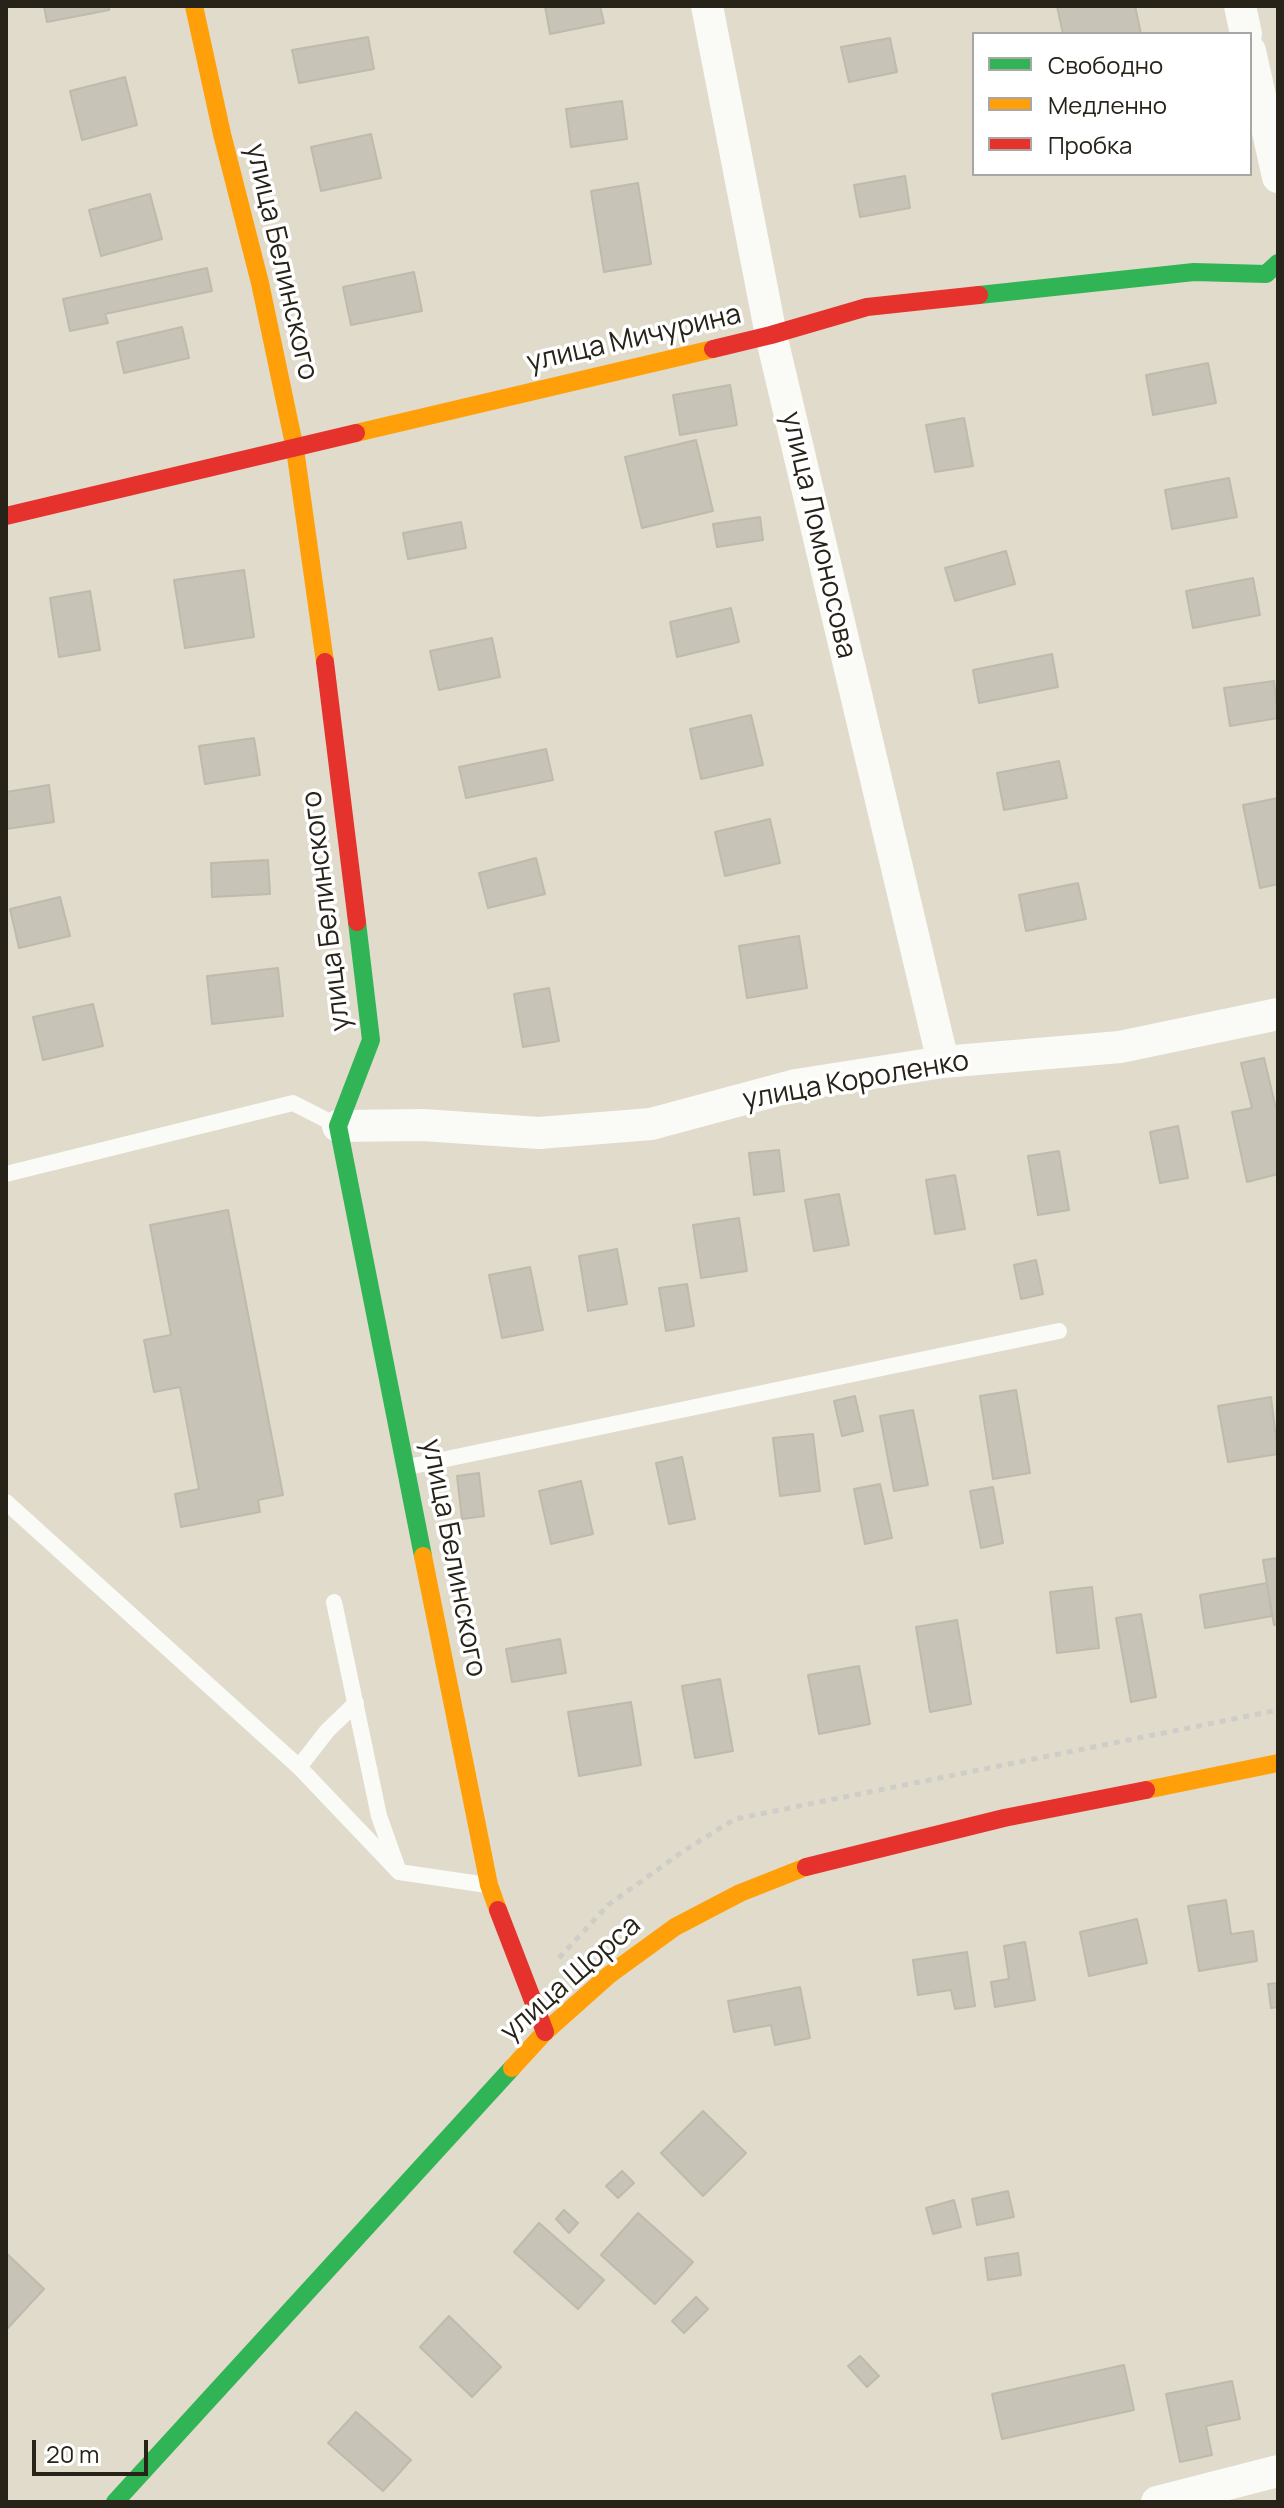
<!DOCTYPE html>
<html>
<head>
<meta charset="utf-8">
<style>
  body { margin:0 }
  #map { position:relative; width:1284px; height:2508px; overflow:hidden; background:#e0dbca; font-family:Manrope,sans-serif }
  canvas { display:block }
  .frame { position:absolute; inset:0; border:8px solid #272318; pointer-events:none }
  .legend { position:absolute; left:972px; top:32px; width:280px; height:144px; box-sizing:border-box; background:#fff; border:2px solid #a9a7a3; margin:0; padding:10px 14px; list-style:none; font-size:24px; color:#272318 }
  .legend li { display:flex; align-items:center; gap:16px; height:40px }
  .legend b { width:40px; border:2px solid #a9a7a3 }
  .scale { position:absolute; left:32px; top:2440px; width:116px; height:36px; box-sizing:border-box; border:4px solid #272318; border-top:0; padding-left:10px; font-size:24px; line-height:28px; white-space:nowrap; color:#272318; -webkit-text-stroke:6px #fff; paint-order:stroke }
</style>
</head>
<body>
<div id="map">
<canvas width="1284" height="2508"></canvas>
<div class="frame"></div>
<ul class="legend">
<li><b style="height:10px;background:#30b455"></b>Свободно</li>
<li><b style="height:10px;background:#ff9f0a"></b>Медленно</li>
<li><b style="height:10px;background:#e5322d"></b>Пробка</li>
</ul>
<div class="scale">20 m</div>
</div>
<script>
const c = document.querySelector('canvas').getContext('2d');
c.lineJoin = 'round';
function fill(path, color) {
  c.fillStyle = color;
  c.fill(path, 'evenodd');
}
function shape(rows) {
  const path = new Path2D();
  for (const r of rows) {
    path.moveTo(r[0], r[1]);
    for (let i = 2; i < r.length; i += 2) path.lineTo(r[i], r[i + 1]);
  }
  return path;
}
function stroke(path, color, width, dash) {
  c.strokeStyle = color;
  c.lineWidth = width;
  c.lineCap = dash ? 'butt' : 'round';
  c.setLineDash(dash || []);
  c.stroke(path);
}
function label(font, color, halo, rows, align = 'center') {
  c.font = font + ' Manrope,sans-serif';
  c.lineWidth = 7;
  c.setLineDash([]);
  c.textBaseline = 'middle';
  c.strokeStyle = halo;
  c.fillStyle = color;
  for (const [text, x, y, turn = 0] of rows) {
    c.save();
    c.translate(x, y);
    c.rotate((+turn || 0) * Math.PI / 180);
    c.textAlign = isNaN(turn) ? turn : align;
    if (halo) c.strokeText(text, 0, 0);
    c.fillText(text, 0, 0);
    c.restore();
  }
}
const building = shape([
  [44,6,109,6,109,10,47,22,44,6],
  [545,6,600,6,604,23,550,34,545,6],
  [1057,6,1135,6,1141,34,1063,34,1057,6],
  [368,37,374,69,299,83,292,50,368,37],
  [890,38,897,72,849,82,841,47,890,38],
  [125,77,137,125,82,140,70,91,125,77],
  [622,101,627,139,571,147,566,109,622,101],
  [371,134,381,178,321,191,311,147,371,134],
  [905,176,910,208,860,217,854,185,905,176],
  [638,183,651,264,604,272,591,191,638,183],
  [150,194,162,239,101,256,89,210,150,194],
  [207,268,212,291,105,314,108,323,70,331,63,299,207,268],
  [414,272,422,311,351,325,343,287,414,272],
  [182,327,189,358,124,373,117,342,182,327],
  [1208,363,1216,403,1153,415,1146,375,1208,363],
  [730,385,737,425,680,435,673,395,730,385],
  [964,418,973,466,935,472,926,425,964,418],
  [696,440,713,511,642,528,625,457,696,440],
  [1229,478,1237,517,1172,529,1165,490,1229,478],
  [760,517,763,540,717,547,713,524,760,517],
  [461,522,466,548,408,559,403,533,461,522],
  [1006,551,1015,584,955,601,945,568,1006,551],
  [244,570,254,637,185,648,174,580,244,570],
  [1253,578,1260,615,1193,628,1186,591,1253,578],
  [90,591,100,650,59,657,50,598,90,591],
  [731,608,739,642,677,657,670,622,731,608],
  [492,638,500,677,439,690,430,651,492,638],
  [1052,654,1058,687,979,703,973,670,1052,654],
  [1274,681,1278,718,1230,726,1224,688,1274,681],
  [751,715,763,765,701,779,690,729,751,715],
  [254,738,260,775,205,784,199,746,254,738],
  [546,749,553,780,466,798,459,767,546,749],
  [1059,761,1067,798,1004,810,997,773,1059,761],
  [49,785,54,822,6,829,6,792,49,785],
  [1278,798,1278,884,1260,888,1243,805,1278,798],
  [770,819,780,863,725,876,715,832,770,819],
  [536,858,545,894,488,908,479,873,536,858],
  [268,860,270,894,212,897,211,863,268,860],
  [1078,883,1086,919,1026,931,1019,895,1078,883],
  [60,897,70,936,19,948,10,909,60,897],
  [799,936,807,988,747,998,739,946,799,936],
  [278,968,283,1016,212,1024,207,976,278,968],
  [549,988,559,1041,523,1047,514,994,549,988],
  [93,1004,103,1046,43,1060,33,1017,93,1004],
  [1264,1058,1278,1117,1278,1174,1247,1182,1232,1112,1252,1108,1241,1063,1264,1058],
  [1178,1126,1188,1178,1160,1183,1150,1132,1178,1126],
  [779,1150,784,1191,754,1195,749,1153,779,1150],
  [1059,1151,1069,1210,1038,1215,1028,1156,1059,1151],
  [955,1175,965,1229,935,1234,926,1180,955,1175],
  [839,1194,849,1245,814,1251,805,1200,839,1194],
  [228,1210,283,1495,258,1500,260,1512,181,1527,175,1494,199,1489,180,1387,154,1392,144,1340,171,1335,150,1225,228,1210],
  [739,1218,747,1271,701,1278,693,1225,739,1218],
  [617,1249,627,1304,588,1311,579,1256,617,1249],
  [1036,1260,1043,1294,1021,1299,1014,1265,1036,1260],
  [530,1267,543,1330,502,1338,489,1275,530,1267],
  [687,1284,694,1326,666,1331,659,1288,687,1284],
  [1016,1390,1030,1473,993,1479,980,1396,1016,1390],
  [855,1396,863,1431,842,1436,834,1401,855,1396],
  [1271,1397,1278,1454,1228,1462,1218,1406,1271,1397],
  [913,1410,928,1485,894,1491,880,1416,913,1410],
  [813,1434,820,1491,780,1496,773,1438,813,1434],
  [682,1457,695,1519,669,1524,656,1463,682,1457],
  [479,1473,484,1516,462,1519,457,1476,479,1473],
  [581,1481,593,1534,551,1544,539,1491,581,1481],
  [880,1484,892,1538,865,1544,854,1489,880,1484],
  [993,1487,1003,1543,981,1548,970,1491,993,1487],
  [1278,1558,1278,1624,1274,1625,1263,1560,1278,1558],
  [1267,1583,1272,1616,1205,1628,1200,1595,1267,1583],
  [1092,1587,1099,1648,1057,1653,1050,1592,1092,1587],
  [1141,1614,1156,1697,1131,1702,1116,1618,1141,1614],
  [957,1620,971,1704,930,1712,916,1627,957,1620],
  [560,1639,566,1673,512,1682,506,1649,560,1639],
  [859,1666,870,1724,819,1734,808,1675,859,1666],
  [720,1679,733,1751,695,1758,682,1686,720,1679],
  [631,1702,641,1765,579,1776,568,1712,631,1702],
  [1226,1900,1231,1934,1253,1931,1257,1961,1199,1971,1188,1906,1226,1900],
  [1137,1919,1147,1963,1089,1976,1080,1932,1137,1919],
  [1025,1942,1035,2000,995,2007,991,1982,1009,1979,1004,1946,1025,1942],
  [967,1952,975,2006,955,2009,951,1990,918,1995,913,1960,967,1952],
  [1278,1983,1278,2007,1271,2008,1268,1984,1278,1983],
  [800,1987,810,2038,775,2045,771,2025,734,2032,728,2001,800,1987],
  [703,2111,746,2153,703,2196,661,2153,703,2111],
  [622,2171,634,2183,618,2198,606,2186,622,2171],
  [1008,2191,1014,2217,977,2225,972,2199,1008,2191],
  [954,2200,961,2227,933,2234,926,2208,954,2200],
  [564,2210,578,2223,569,2233,556,2219,564,2210],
  [638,2213,693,2262,655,2304,601,2255,638,2213],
  [539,2223,604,2280,578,2309,514,2252,539,2223],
  [6,2253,44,2289,6,2330,6,2253],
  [1018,2253,1021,2275,988,2280,985,2258,1018,2253],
  [696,2297,708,2309,684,2333,672,2321,696,2297],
  [449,2316,501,2367,472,2397,420,2347,449,2316],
  [860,2356,879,2376,867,2387,848,2366,860,2356],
  [1124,2365,1134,2410,1002,2439,992,2394,1124,2365],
  [1232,2381,1240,2419,1206,2426,1212,2455,1180,2462,1166,2394,1232,2381],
  [356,2412,411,2460,383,2491,328,2443,356,2412]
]);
fill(building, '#c7c3b6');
stroke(building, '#bebaac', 2);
stroke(shape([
  [559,1958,608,1905,685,1850,735,1819,1278,1710]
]), '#cecdc8', 5, [6, 6]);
stroke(shape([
  [6,1174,293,1103,338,1126],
  [408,1467,1059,1331],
  [6,1502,299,1767,399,1872],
  [334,1602,379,1816,399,1872,487,1885],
  [299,1767,327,1731,356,1703]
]), '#fafaf7', 16);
stroke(shape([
  [707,6,771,335,943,1062],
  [1240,6,1246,34],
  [1250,51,1278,177],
  [338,1126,423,1125,539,1133,651,1124,796,1085,943,1062,1120,1047,1278,1014],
  [1157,2502,1278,2471]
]), '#fafaf7', 32);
stroke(shape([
  [979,295,1194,272,1266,274,1278,263],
  [357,922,371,1040,338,1126,423,1556],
  [115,2502,512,2068]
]), '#30b455', 18);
stroke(shape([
  [194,6,222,134,260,283,295,449,325,662],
  [356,433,713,349],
  [423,1556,489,1885,498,1910],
  [1146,1790,1278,1763],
  [512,2068,545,2032,609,1975,675,1927,740,1893,806,1867]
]), '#ff9f0a', 18);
stroke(shape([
  [713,349,771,335,867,307,979,295],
  [6,516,356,433],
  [325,662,357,922],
  [806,1867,1004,1818,1146,1790],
  [498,1910,545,2032]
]), '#e5322d', 18);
label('28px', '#272318', '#fff', [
  ["улица Белинского",281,262,77],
  ["улица Мичурина",634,339,-13],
  ["улица Ломоносова",818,535,77],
  ["улица Белинского",327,911,-97],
  ["улица Короленко",856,1081,-10],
  ["улица Белинского",453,1558,79],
  ["улица Щорса",571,1979,-41]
]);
</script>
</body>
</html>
